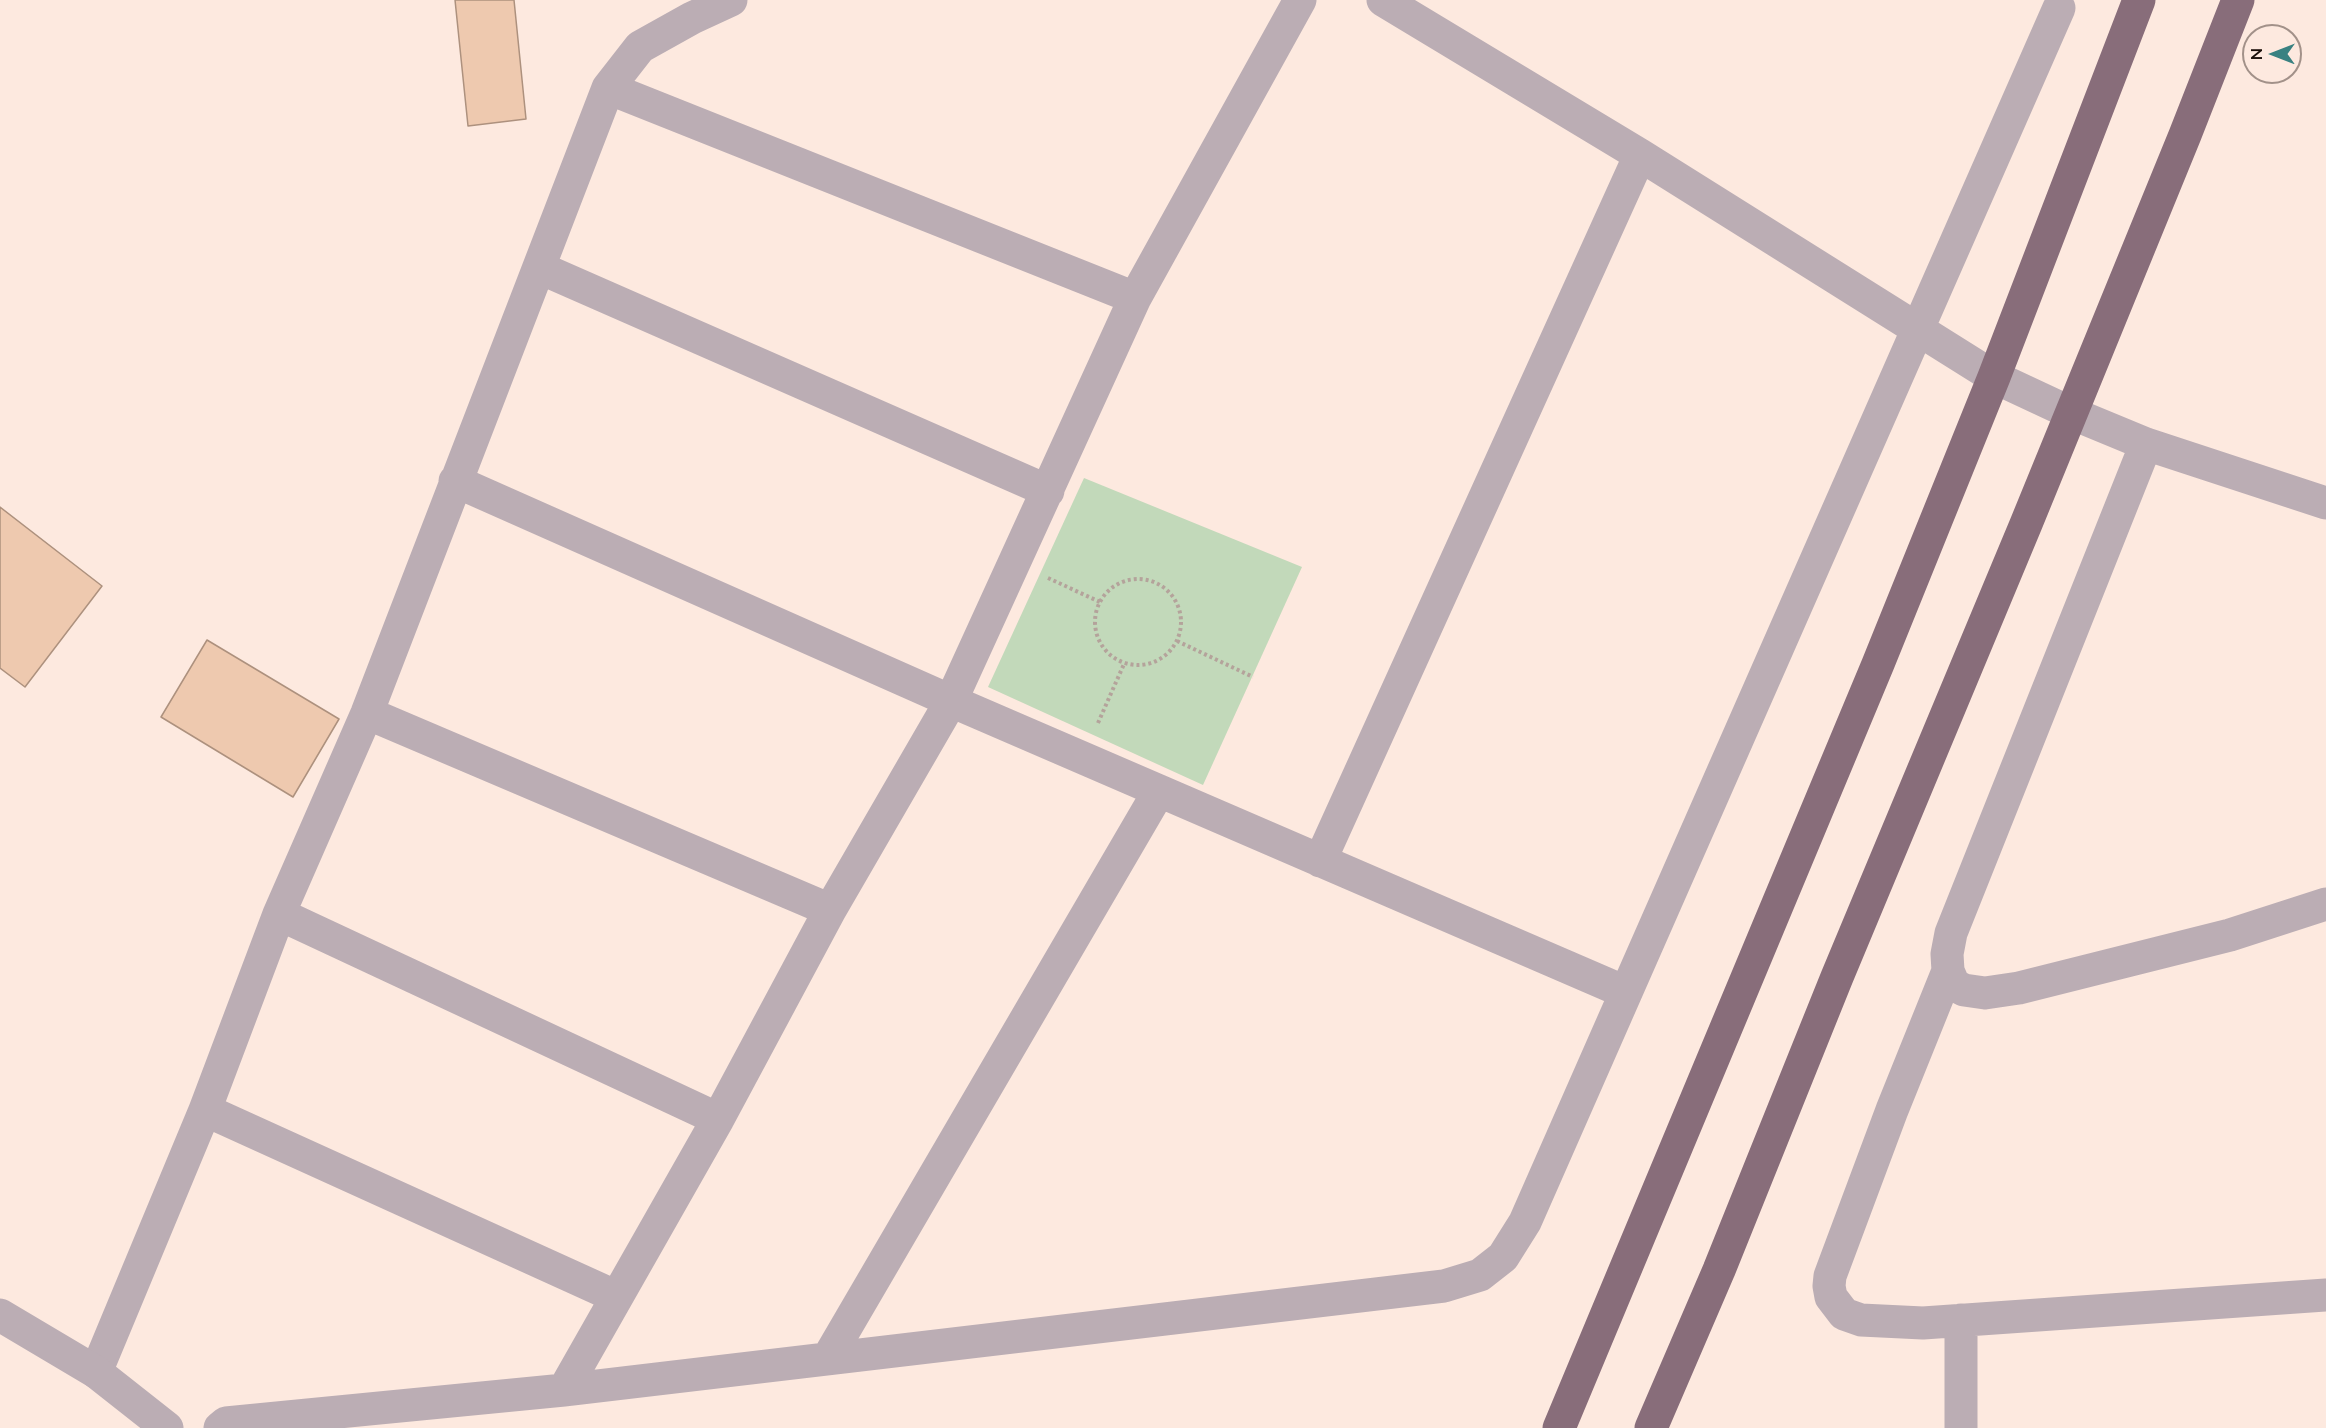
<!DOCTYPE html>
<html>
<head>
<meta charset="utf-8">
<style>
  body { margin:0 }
  #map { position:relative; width:2326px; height:1428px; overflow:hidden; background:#fde9df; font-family:Lato,sans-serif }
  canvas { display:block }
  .north { position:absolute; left:2242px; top:24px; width:60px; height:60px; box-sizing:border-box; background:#fde9df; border:2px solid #a29189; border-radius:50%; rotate:270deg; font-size:16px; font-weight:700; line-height:24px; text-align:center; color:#190e09 }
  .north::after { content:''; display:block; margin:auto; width:21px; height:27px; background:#398181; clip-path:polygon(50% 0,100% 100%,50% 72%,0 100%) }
</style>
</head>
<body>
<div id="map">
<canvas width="2326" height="1428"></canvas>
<div class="north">N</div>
</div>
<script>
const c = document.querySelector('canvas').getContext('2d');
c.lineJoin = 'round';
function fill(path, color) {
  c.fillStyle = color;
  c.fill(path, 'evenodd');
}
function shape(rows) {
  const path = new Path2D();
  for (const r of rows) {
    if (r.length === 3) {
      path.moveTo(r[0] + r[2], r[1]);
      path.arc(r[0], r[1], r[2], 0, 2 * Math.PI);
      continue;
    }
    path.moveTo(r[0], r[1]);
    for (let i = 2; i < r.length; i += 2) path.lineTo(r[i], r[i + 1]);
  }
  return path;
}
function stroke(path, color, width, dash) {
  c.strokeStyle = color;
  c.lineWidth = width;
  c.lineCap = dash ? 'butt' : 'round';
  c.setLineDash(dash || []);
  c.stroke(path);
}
fill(shape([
  [1084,478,1302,567,1203,785,988,687]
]), '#c2d9ba');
const building = shape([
  [455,0,514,0,526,119,468,126,455,0],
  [0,507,102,586,25,687,0,668,0,507],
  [207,640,339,719,293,797,161,717,207,640]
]);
fill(building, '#eec9af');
stroke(building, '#ad917e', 1.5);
stroke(shape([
  [1048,578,1100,602],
  [1138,622,43],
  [1177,641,1253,677],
  [1098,723,1124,664]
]), '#b4a39b', 4, [3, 3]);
stroke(shape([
  [1383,0,1640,155,1994,377,2071,413,2146,444,2326,503],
  [608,88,1135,298],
  [540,268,1048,491],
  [2146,444,1951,933,1947,954,1948,971,1954,985,1964,990,1985,993,2019,988,2230,935,2326,904],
  [455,481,951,701,1625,992],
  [367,713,830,910],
  [1320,861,1640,155],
  [279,914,718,1119],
  [1948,971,1892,1110,1830,1276,1829,1286,1831,1297,1844,1314,1861,1320,1923,1323,2326,1295],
  [205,1110,617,1297],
  [828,1358,1159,791],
  [96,1372,205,1110,279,914,367,713,608,88,640,47,692,18,731,0],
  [564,1390,718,1119,830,910,951,701,1135,298,1300,0],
  [220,1428,226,1423,564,1390,1444,1286,1480,1275,1503,1257,1525,1222,2059,8],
  [1961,1428,1961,1320]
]), '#bbadb4', 33);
stroke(shape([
  [0,1315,96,1372,167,1428]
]), '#bbadb4', 33);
stroke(shape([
  [1559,1428,1878,664,1994,377,2139,0],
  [1651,1428,1719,1270,1837,977,2026,524,2185,135,2238,0]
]), '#886d7a', 33);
</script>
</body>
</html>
